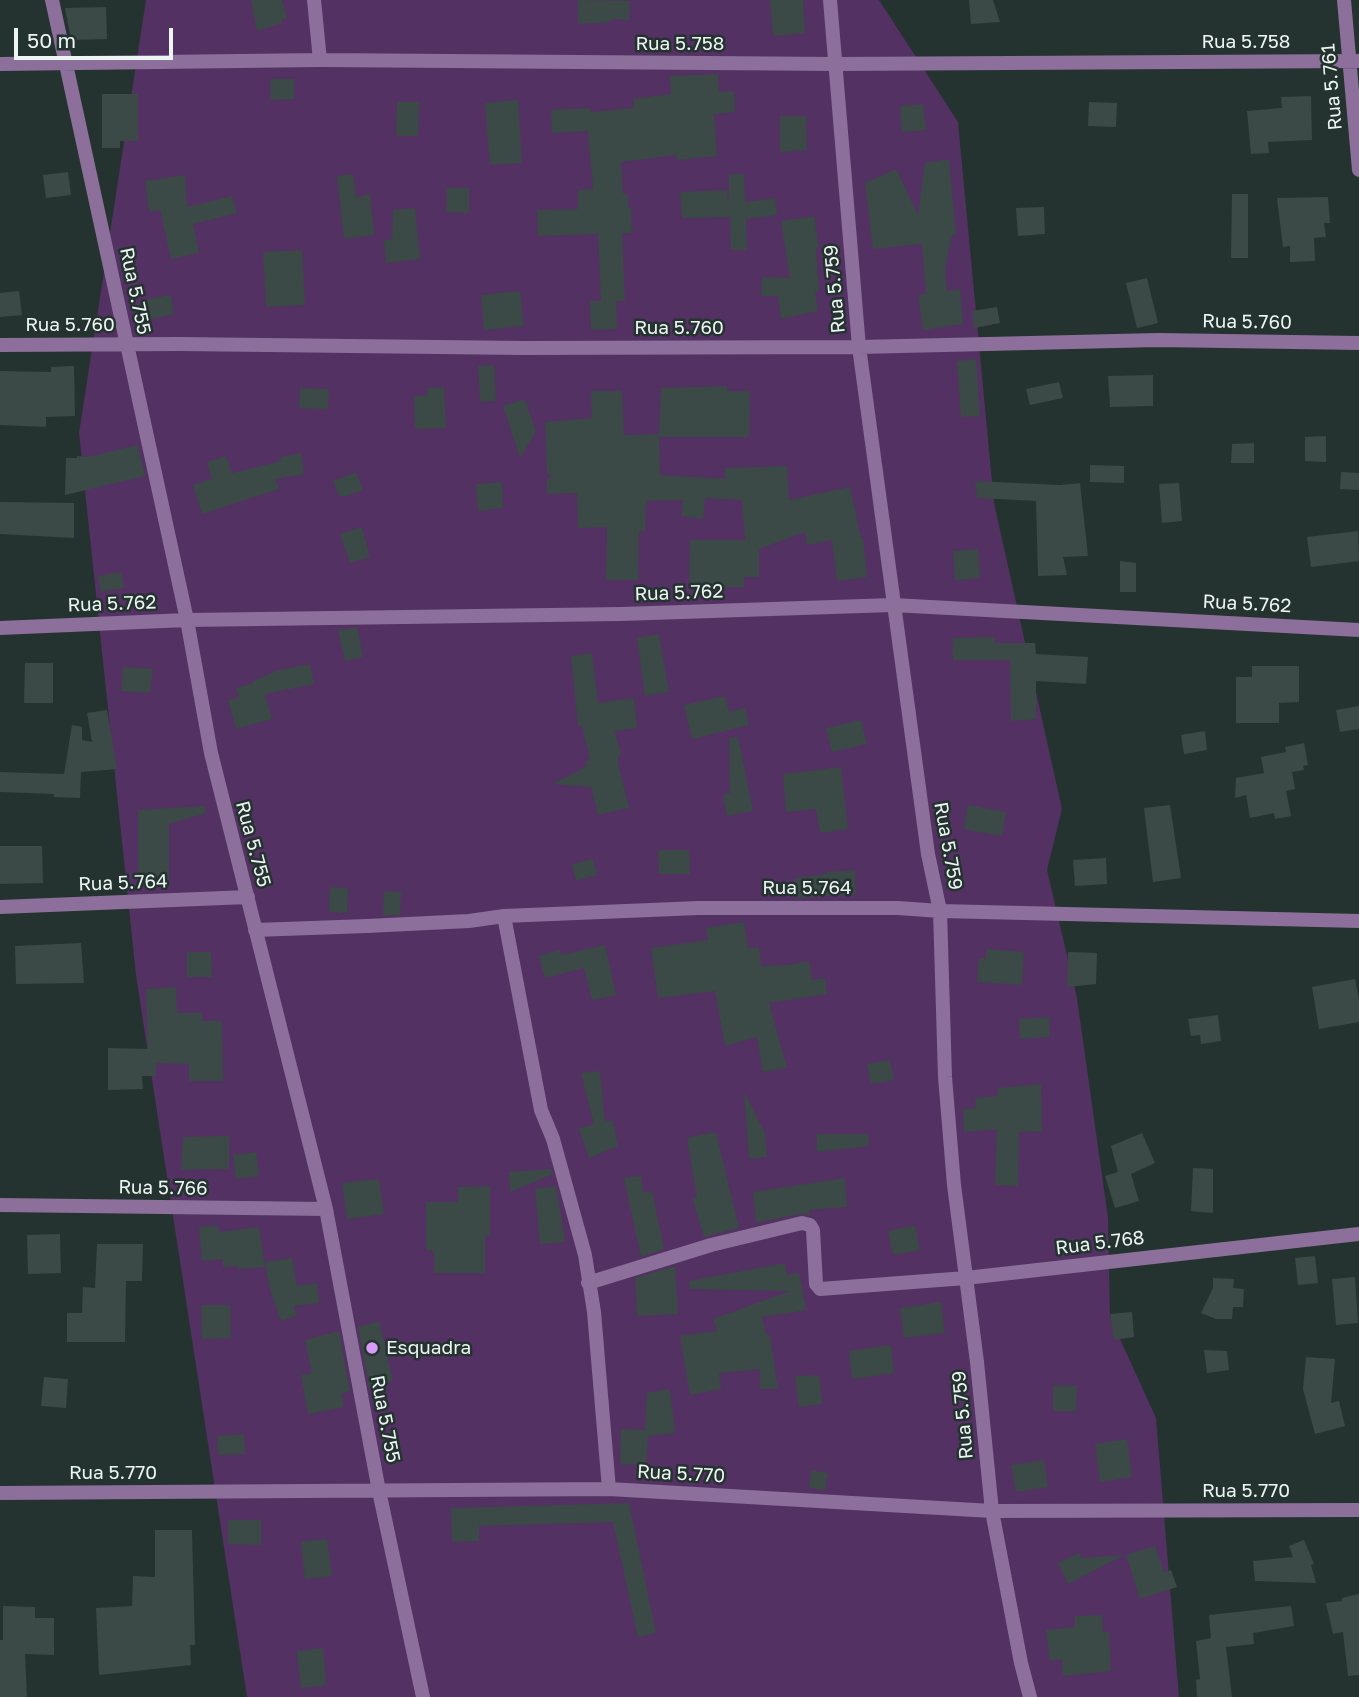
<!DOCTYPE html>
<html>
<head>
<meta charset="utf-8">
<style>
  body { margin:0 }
  #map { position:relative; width:1359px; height:1697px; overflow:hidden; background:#24332f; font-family:"Golos Text",sans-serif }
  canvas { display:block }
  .scale { position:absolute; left:14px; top:28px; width:159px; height:32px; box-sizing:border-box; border:4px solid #ecf5f2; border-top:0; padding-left:9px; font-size:21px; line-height:24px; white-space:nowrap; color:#ecf5f2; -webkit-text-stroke:5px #24332f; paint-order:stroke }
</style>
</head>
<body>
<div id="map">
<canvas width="1359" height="1697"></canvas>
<div class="scale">50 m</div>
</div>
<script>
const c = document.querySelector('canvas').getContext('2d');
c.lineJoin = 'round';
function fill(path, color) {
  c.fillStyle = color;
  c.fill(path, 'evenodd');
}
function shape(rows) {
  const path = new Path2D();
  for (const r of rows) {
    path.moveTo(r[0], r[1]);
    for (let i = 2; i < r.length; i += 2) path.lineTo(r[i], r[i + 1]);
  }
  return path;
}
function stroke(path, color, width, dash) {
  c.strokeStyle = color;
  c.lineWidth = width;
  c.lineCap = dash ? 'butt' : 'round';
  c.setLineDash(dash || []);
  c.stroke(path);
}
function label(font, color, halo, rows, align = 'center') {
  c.font = font + ' "Golos Text",sans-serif';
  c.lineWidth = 5;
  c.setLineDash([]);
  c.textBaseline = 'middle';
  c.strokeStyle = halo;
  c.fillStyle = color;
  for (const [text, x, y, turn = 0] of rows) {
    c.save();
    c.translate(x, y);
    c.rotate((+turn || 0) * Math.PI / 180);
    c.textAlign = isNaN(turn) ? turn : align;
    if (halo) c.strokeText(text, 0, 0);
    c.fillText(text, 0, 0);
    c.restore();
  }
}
fill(shape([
  [146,0,879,0,958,122,994,503,1062,809,1047,870,1077,998,1108,1218,1110,1317,1156,1418,1179,1697,247,1697,136,975,79,433]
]), '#533162');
fill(shape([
  [251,0,282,0,287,18,281,20,282,23,257,31],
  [578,0,630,1,629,20,612,19,612,22,578,24],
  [770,0,803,0,805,33,773,36],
  [969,0,993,0,1000,22,971,24],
  [106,7,107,39,71,40,65,8],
  [718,74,719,92,734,91,735,112,714,114,717,156,677,160,676,155,621,162,623,194,628,194,628,207,631,207,632,233,622,233,625,301,616,301,617,329,591,330,590,301,601,301,598,234,538,236,537,210,578,209,578,190,593,189,588,131,552,133,551,110,590,108,591,112,634,108,633,99,671,94,670,76],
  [270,79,294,79,294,99,271,100],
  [102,94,138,94,138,141,120,141,120,148,102,148],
  [1311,96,1312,140,1268,142,1269,153,1251,154,1247,111,1282,108,1281,97],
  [518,100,522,163,490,165,485,103],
  [397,102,419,102,418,136,396,136],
  [1089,102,1117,103,1116,127,1088,126],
  [923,104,926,130,902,132,900,106],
  [780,116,806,116,807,150,780,152],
  [949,159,956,235,952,235,945,268,947,291,960,289,963,324,923,330,918,295,926,294,922,244,873,249,865,183,896,169,918,215,925,163],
  [68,172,71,195,46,198,43,175],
  [353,174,356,197,370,194,374,235,344,239,337,176],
  [729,174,744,174,745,202,775,198,777,215,746,219,747,250,731,250,730,217,682,218,680,192,727,190,727,199,729,199],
  [185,175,187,207,232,196,237,213,193,224,199,253,171,259,160,210,149,212,145,181],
  [447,188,469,188,469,213,446,212],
  [1232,194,1248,194,1248,258,1231,258],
  [1328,197,1330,223,1324,223,1326,237,1314,238,1315,261,1290,262,1290,246,1283,247,1277,198],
  [1044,207,1045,234,1018,236,1016,208],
  [415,208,420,259,386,263,384,240,392,239,393,210],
  [814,216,819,248,816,248,819,291,815,292,818,311,781,319,778,296,761,296,762,277,790,278,781,221],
  [302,250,305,305,266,307,263,252],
  [1147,278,1158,323,1137,328,1126,283],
  [19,291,22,315,0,317,0,293],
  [520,291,524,326,484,330,481,295],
  [171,295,174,314,151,319,147,299],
  [997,307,1000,323,974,328,972,311],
  [976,359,980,416,961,417,957,361],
  [494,365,496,401,480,402,478,366],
  [74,366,75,416,46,417,46,427,0,425,0,371,51,372,51,367],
  [1153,375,1153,406,1110,407,1108,376],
  [1059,382,1063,398,1030,405,1026,389],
  [727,386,727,391,750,391,749,437,659,437,660,475,725,479,725,468,787,466,789,500,850,487,861,538,863,538,867,577,837,581,832,540,807,545,805,532,759,549,759,577,744,577,744,587,689,587,690,540,745,540,742,500,705,498,703,519,681,516,683,500,646,501,645,531,639,531,638,580,606,580,607,527,578,528,577,493,547,494,547,478,554,478,547,473,545,422,592,418,591,391,622,391,624,435,659,434,661,388],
  [444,387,446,428,415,429,414,396,428,395,427,388],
  [300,388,329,389,328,409,299,408],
  [525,399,536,432,520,458,503,406],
  [1326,436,1326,462,1305,461,1305,437],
  [1254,443,1254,463,1231,463,1232,444],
  [138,445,145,476,65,495,66,458,77,458,77,456,87,457],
  [301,453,304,474,276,479,279,489,202,514,193,485,212,479,207,462,226,456,232,473,281,461,280,457],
  [1090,465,1124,466,1124,483,1090,482],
  [356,472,363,490,346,496,339,496,333,481],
  [1341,472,1359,473,1359,490,1340,489],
  [975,481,1060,485,1080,483,1088,556,1063,557,1067,575,1038,576,1036,501,977,498],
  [502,482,503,508,478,511,476,484],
  [1179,483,1182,521,1162,523,1159,484],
  [0,502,74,503,74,538,0,534],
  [362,527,370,557,350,563,340,534],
  [1358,531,1359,561,1311,567,1307,537],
  [978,549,980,578,955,580,953,551],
  [1120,561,1136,563,1136,592,1120,592],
  [121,572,124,588,101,592,98,576],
  [357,627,363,657,345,661,338,630],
  [659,634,669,692,645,696,637,638],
  [995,637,995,643,1035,643,1036,654,1088,657,1086,684,1036,681,1036,719,1011,721,1010,660,953,660,952,638],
  [592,653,598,703,634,698,637,728,615,731,621,755,618,756,618,764,629,808,598,815,591,787,553,784,587,766,585,761,590,760,582,725,578,726,571,656],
  [25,663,53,663,53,703,24,703],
  [310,664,314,684,265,694,272,719,236,729,228,700,239,697,236,688,253,683,253,681,279,670],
  [1252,666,1299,666,1299,702,1279,703,1279,723,1236,723,1236,677,1252,677],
  [123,667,153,669,150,693,121,691],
  [725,696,729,712,745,708,749,725,692,739,684,705],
  [1359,706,1359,729,1340,732,1336,710],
  [107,710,117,769,81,772,80,798,54,797,54,794,0,792,0,772,64,774,72,725,82,727,82,740,92,742,87,713],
  [861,720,867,744,832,752,826,728],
  [1205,731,1207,750,1184,754,1181,735],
  [738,737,753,811,727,816,723,795,730,793,729,738],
  [1304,743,1308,765,1303,766,1304,770,1292,772,1295,789,1286,791,1291,816,1275,819,1274,813,1250,818,1246,795,1235,798,1236,778,1264,773,1261,757,1286,752,1285,747],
  [841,767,848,829,820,833,816,809,786,812,783,774],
  [968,805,1006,812,1002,836,964,829],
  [1170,805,1181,878,1153,882,1144,808],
  [205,806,206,813,169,824,169,881,138,881,138,810],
  [0,846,42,846,43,883,0,884],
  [658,850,689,850,690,874,659,874],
  [1106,858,1107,884,1075,886,1073,860],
  [593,859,597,875,576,881,572,864],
  [855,870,856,894,797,898,795,878,827,874,827,872],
  [330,887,348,888,347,913,329,912],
  [384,891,401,892,400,915,383,916],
  [744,922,748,948,759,947,761,966,789,965,809,961,812,980,825,978,827,994,769,1003,787,1068,763,1072,757,1037,725,1046,715,991,658,998,651,948,708,940,706,928],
  [81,943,84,983,16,984,15,946],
  [605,945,616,995,592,1000,584,968,545,978,539,956,560,950,561,955],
  [986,949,1024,952,1022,985,977,982,979,958,986,959],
  [187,952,211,952,212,977,187,977],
  [1068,952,1097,953,1096,984,1067,987],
  [1355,979,1359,1000,1359,1022,1319,1029,1312,987],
  [176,987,177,1013,202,1013,202,1021,222,1021,223,1081,189,1081,189,1064,156,1063,156,1076,142,1076,143,1089,108,1090,108,1048,148,1049,146,989],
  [1218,1015,1221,1041,1201,1044,1200,1035,1191,1036,1188,1019],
  [1049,1017,1050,1037,1020,1039,1019,1019],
  [890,1060,894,1080,871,1084,867,1064],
  [600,1071,605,1121,613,1121,618,1146,589,1158,579,1128,594,1124,581,1073],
  [1041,1084,1042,1131,1019,1132,1018,1186,995,1185,997,1129,964,1132,963,1109,976,1108,975,1098,998,1096,998,1088],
  [744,1092,765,1133,767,1157,749,1159],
  [716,1132,739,1228,704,1237,692,1198,697,1197,687,1138],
  [1142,1133,1155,1163,1131,1174,1139,1201,1115,1208,1105,1176,1118,1172,1111,1146],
  [817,1134,868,1134,869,1146,817,1152],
  [229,1136,229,1169,181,1170,183,1137],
  [256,1152,259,1176,236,1179,233,1155],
  [1193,1168,1213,1169,1213,1213,1191,1211],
  [551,1169,553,1174,510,1192,509,1172],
  [641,1176,643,1192,652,1191,664,1249,641,1257,624,1178],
  [845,1178,847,1207,809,1210,809,1215,800,1214,756,1223,753,1192],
  [379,1179,384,1214,347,1219,342,1183],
  [490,1186,490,1236,485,1236,485,1273,434,1273,434,1251,426,1250,426,1202,458,1202,458,1187],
  [556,1186,565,1242,540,1244,535,1189],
  [218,1225,219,1232,259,1227,265,1267,238,1269,237,1266,223,1267,223,1259,202,1261,199,1227],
  [915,1225,920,1250,893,1255,888,1231],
  [60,1234,61,1273,28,1274,27,1235],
  [97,1244,143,1244,142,1281,126,1281,125,1342,67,1342,67,1313,82,1313,83,1287,95,1288],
  [1315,1256,1318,1283,1298,1285,1295,1258],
  [292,1258,297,1286,317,1283,319,1303,294,1306,297,1316,281,1321,270,1290,265,1262],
  [785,1263,787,1275,799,1273,806,1310,762,1317,766,1335,770,1335,778,1389,760,1389,760,1369,719,1373,721,1389,690,1395,680,1336,717,1331,713,1319,790,1291,690,1289,689,1281],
  [675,1266,678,1314,637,1316,635,1278],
  [1355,1277,1358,1323,1336,1325,1332,1279],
  [1213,1278,1234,1279,1233,1288,1244,1289,1243,1307,1233,1307,1232,1319,1216,1319,1201,1313,1213,1288],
  [941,1302,945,1333,904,1338,900,1308],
  [201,1305,230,1305,231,1338,202,1339],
  [1132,1312,1134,1337,1114,1340,1110,1314],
  [379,1321,393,1381,369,1387,358,1327],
  [339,1331,350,1391,341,1394,344,1407,308,1414,301,1375,312,1373,305,1340],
  [891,1345,894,1373,852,1379,849,1351],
  [1204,1350,1227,1351,1229,1370,1207,1373],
  [1306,1357,1335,1359,1331,1403,1339,1401,1345,1426,1315,1434,1303,1389],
  [819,1375,822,1404,799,1407,795,1376],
  [44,1377,68,1379,66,1408,41,1406],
  [1053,1385,1077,1386,1076,1411,1053,1411],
  [670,1389,675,1433,648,1436,646,1465,620,1464,621,1429,645,1430,647,1393],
  [244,1434,245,1454,218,1455,217,1436],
  [1127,1439,1132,1477,1100,1482,1095,1444],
  [1044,1460,1048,1487,1016,1492,1011,1465],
  [811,1470,828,1473,825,1490,809,1488],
  [629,1503,656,1633,638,1637,613,1522,479,1526,479,1541,452,1542,451,1508],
  [228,1520,261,1520,261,1545,228,1544],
  [155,1530,192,1530,195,1645,190,1645,191,1665,99,1675,96,1608,132,1606,133,1576,155,1577],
  [327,1539,332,1576,305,1579,301,1542],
  [1304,1540,1314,1564,1311,1565,1316,1583,1255,1581,1253,1561,1293,1557,1289,1546],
  [1155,1546,1164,1572,1171,1570,1177,1587,1140,1599,1126,1555],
  [1079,1553,1081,1558,1124,1555,1068,1584,1058,1563],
  [1359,1594,1359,1675,1348,1676,1343,1632,1333,1634,1326,1603,1342,1601,1342,1598],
  [3,1606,35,1607,35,1618,54,1618,54,1655,25,1654,27,1697,0,1697,0,1640,3,1640],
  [1291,1606,1294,1626,1253,1633,1254,1644,1226,1647,1232,1697,1197,1697,1196,1680,1200,1679,1196,1641,1211,1638,1209,1615],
  [1102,1615,1103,1632,1109,1631,1111,1671,1063,1676,1062,1659,1050,1661,1046,1630,1075,1627,1075,1616],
  [323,1648,326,1685,301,1688,297,1651]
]), '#3b4a46');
stroke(shape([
  [52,0,187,620,211,753,326,1209,379,1491,423,1697],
  [314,0,320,60],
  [830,0,859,347,928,854,940,911,945,1077,954,1185,977,1362,992,1511,1021,1663,1030,1697],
  [1344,0,1359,170],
  [0,64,320,60,836,64,1359,61],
  [0,345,179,344,523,348,859,347,1158,340,1359,343],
  [0,628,187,620,621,614,893,605,1359,630],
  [0,907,248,897],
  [504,916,541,1110,553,1139,585,1255,594,1312,609,1489],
  [255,930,367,926,469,921,504,916,699,908,898,908,940,911,1359,921],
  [0,1205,326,1209],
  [588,1283,711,1245,802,1223,810,1225,813,1230,816,1284,820,1289,966,1278,1359,1234],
  [0,1493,609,1489,992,1511,1359,1510]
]), '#8c6f9a', 14);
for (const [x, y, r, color] of [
  [372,1348,7,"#da9af7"]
]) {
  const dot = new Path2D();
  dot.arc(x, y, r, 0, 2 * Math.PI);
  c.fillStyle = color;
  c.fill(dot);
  stroke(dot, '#24332f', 2.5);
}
label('19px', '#ecf5f2', '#24332f', [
  ["Rua 5.758",1246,42],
  ["Rua 5.758",680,44],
  ["Rua 5.761",1332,87,-95],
  ["Rua 5.759",835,289,-95],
  ["Rua 5.755",135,291,78],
  ["Rua 5.760",1247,322,1],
  ["Rua 5.760",70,325],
  ["Rua 5.760",679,328],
  ["Rua 5.762",679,593,-2],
  ["Rua 5.762",112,604,-2],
  ["Rua 5.762",1247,604,3],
  ["Rua 5.755",253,844,75],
  ["Rua 5.759",948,846,80],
  ["Rua 5.764",123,883,-2],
  ["Rua 5.764",807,888],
  ["Rua 5.766",163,1188,1],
  ["Rua 5.768",1100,1243,-7],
  ["Rua 5.759",963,1415,-95],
  ["Rua 5.755",385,1419,79],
  ["Rua 5.770",113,1473],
  ["Rua 5.770",681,1474,3],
  ["Rua 5.770",1246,1491]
]);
label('19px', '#ecf5f2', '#24332f', [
  ["Esquadra",386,1348]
], 'left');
</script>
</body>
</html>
